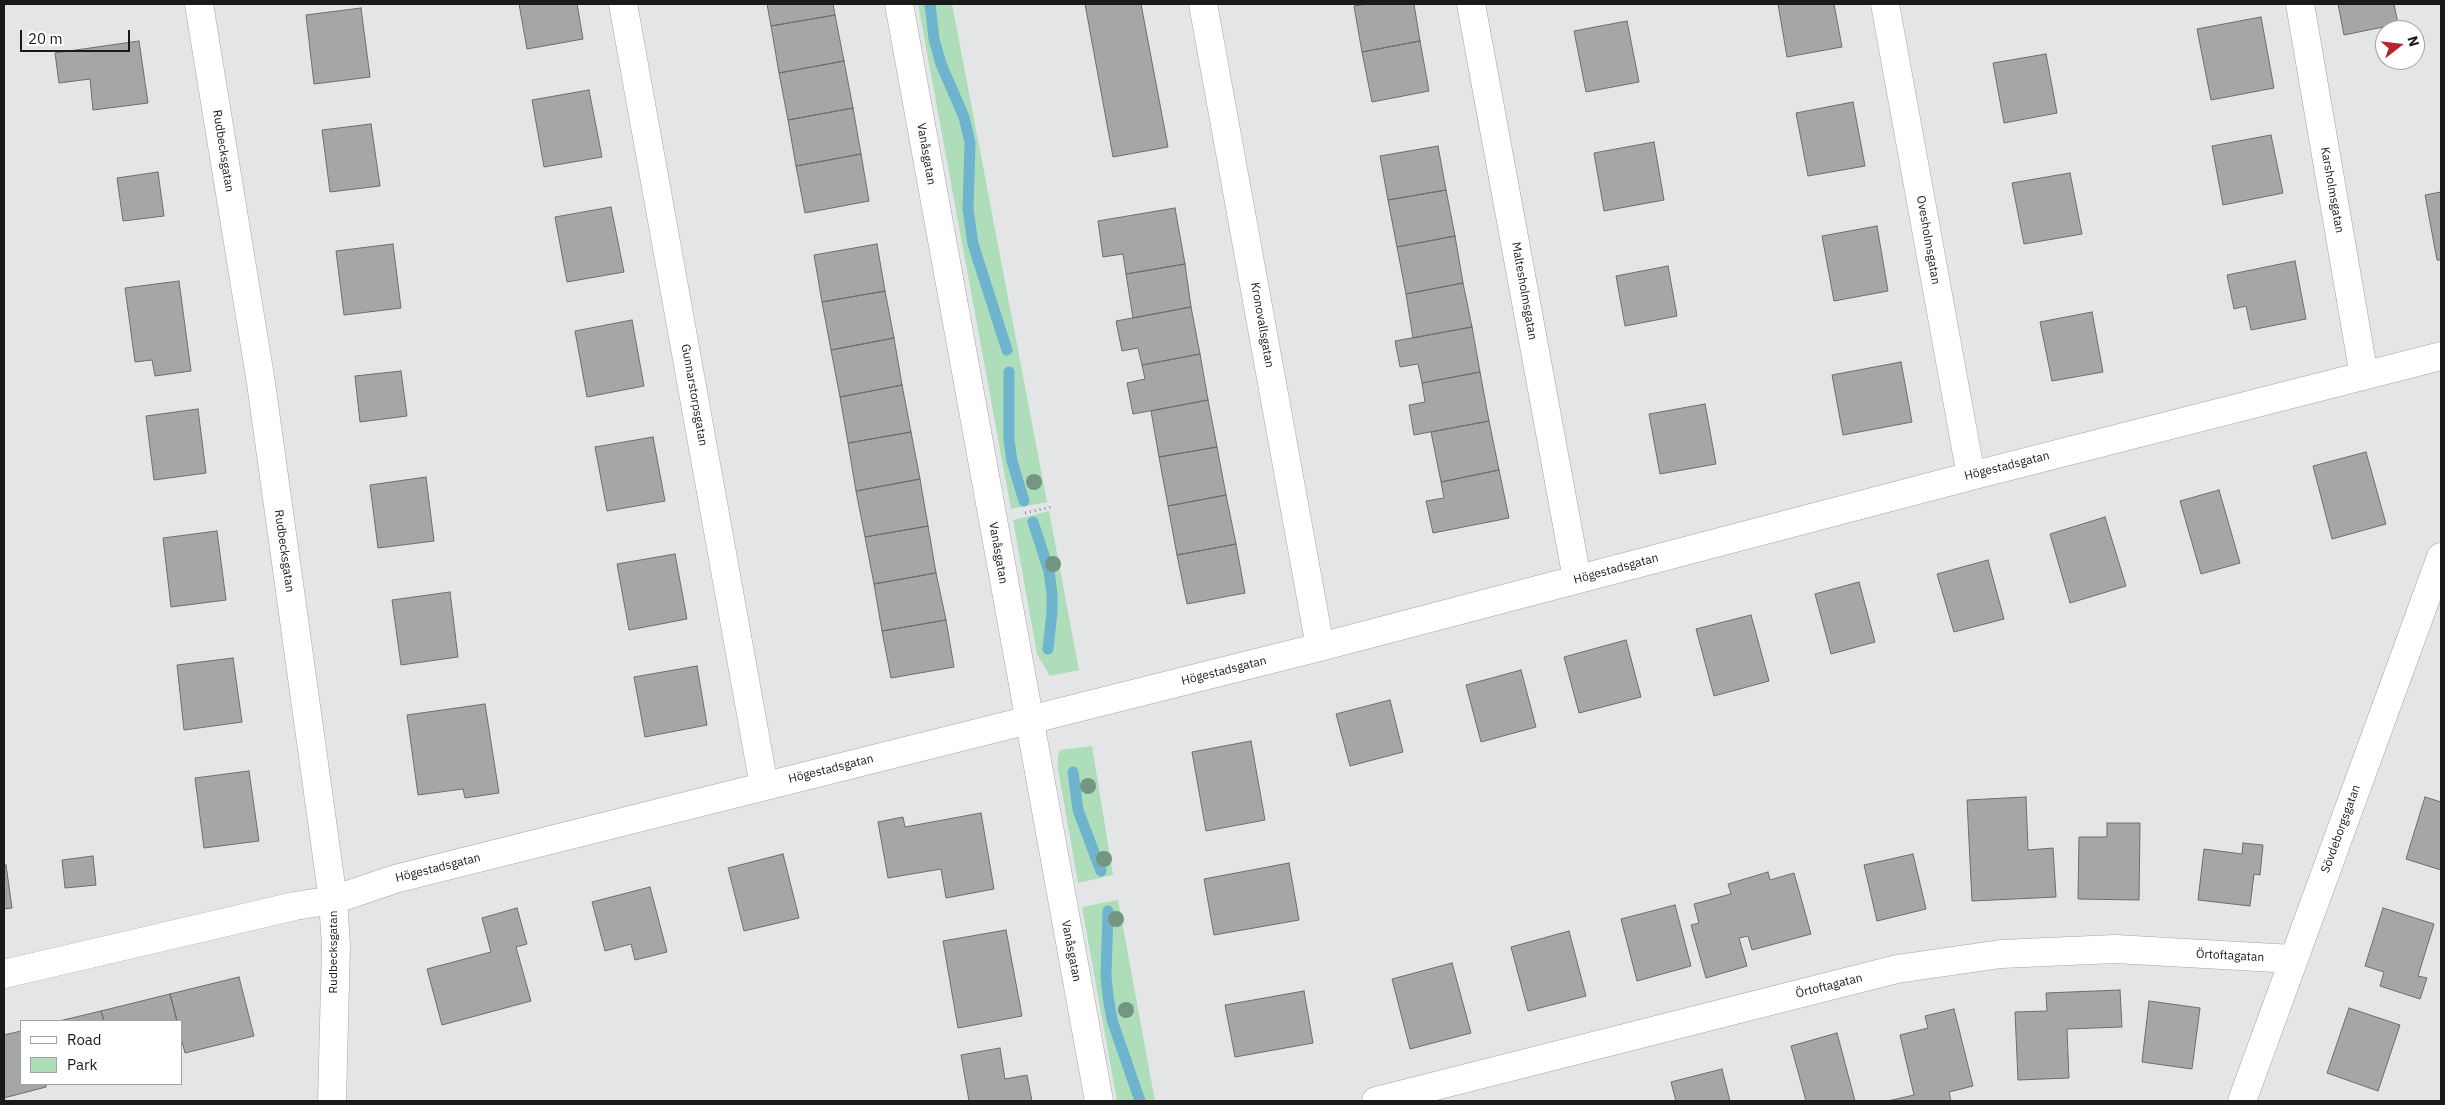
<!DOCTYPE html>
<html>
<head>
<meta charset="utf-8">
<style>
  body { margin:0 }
  #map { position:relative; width:2445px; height:1105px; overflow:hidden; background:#e3e5e7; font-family:"IBM Plex Sans",sans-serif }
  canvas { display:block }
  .frame { position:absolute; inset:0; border:5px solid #191a1a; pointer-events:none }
  .legend { position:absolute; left:20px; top:1020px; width:162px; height:65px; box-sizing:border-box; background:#fff; border:1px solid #a3a3a3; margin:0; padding:6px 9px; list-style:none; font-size:15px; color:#191a1a }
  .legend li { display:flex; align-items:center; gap:10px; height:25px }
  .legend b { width:25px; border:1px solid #a3a3a3 }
  .north { position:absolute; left:2375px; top:20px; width:50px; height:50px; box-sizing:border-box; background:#fff; border:1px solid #a3a3a3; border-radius:50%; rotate:74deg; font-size:14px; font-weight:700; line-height:20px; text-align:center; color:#191a1a }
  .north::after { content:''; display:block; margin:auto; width:18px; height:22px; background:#b5232e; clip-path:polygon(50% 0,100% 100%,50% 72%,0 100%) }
  .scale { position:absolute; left:20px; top:30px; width:110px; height:22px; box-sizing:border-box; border:2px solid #191a1a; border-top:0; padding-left:6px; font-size:15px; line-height:18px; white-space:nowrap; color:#191a1a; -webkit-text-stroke:4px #fff; paint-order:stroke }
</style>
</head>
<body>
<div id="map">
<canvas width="2445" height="1105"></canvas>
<div class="frame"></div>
<ul class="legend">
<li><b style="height:6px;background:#fff"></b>Road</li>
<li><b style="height:14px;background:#aedeb9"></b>Park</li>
</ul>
<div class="north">N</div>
<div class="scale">20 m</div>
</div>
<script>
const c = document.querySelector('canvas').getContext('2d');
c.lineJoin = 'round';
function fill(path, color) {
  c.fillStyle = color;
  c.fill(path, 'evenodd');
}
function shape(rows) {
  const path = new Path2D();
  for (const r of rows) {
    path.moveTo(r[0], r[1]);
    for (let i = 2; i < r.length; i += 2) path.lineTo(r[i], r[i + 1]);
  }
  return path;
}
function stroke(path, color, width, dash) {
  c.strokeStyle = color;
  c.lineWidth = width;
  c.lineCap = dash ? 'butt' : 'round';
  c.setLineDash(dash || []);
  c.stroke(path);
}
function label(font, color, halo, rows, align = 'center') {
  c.font = font + ' "IBM Plex Sans",sans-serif';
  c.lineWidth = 4;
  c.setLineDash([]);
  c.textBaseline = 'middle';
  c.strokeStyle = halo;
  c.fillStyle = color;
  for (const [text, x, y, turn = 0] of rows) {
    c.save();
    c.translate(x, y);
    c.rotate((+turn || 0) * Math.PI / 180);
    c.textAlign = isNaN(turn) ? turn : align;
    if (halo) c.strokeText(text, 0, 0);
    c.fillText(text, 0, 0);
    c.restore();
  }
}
fill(shape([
  [918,4,952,4,1047,502,1011,509],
  [1049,511,1079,670,1050,676,1037,654,1013,520],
  [1092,746,1113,875,1078,883,1058,769,1058,756,1060,750],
  [1118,900,1155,1101,1117,1101,1082,907]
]), '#aedeb9');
stroke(shape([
  [930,4,934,39,941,64,964,117,970,143,968,209,973,244,1007,350],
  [1009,372,1009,440,1012,461,1024,501],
  [1033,522,1049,571,1052,594,1052,612,1048,649],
  [1073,772,1078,810,1101,871],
  [1108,911,1106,976,1108,996,1112,1020,1140,1101]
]), '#6eb4cf', 11);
const building = shape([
  [519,4,577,4,583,39,527,49,519,4],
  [767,4,833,4,835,15,771,26,767,4],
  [1085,4,1141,4,1168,147,1113,157,1085,4],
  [1367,4,1414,4,1420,41,1362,52,1354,6,1367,4],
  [1778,4,1834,4,1842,47,1787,57,1778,4],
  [2338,4,2394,4,2398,24,2344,35,2338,4],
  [361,8,370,77,314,84,306,15,361,8],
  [835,15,844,61,779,73,771,26,835,15],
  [2261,17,2274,88,2211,100,2197,29,2261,17],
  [1627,21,1639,82,1586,92,1574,31,1627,21],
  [139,41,148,103,93,110,90,79,59,83,55,53,139,41],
  [1420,41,1429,91,1372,102,1362,52,1420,41],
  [2046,54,2057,113,2004,123,1993,63,2046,54],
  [844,61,853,108,788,120,779,73,844,61],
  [589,90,602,157,544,167,532,100,589,90],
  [1853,102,1865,166,1808,176,1796,113,1853,102],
  [853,108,861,154,796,166,788,120,853,108],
  [371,124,380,186,330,192,322,130,371,124],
  [2271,135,2283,193,2223,205,2212,146,2271,135],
  [1654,142,1664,200,1604,211,1594,153,1654,142],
  [1438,146,1446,190,1388,200,1380,156,1438,146],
  [861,154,869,201,805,213,796,166,861,154],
  [158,172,164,216,123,221,117,178,158,172],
  [2070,173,2082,234,2024,244,2012,183,2070,173],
  [1446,190,1455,236,1397,247,1388,200,1446,190],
  [2441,192,2441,260,2437,260,2425,195,2441,192],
  [611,207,624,272,567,282,555,217,611,207],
  [1175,208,1185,264,1126,274,1123,254,1103,257,1098,221,1175,208],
  [1877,226,1888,291,1834,301,1822,236,1877,226],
  [1455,236,1463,283,1406,294,1397,247,1455,236],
  [393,244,401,308,344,315,336,251,393,244],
  [877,244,885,291,822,302,814,255,877,244],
  [2295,261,2306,319,2251,330,2246,306,2234,309,2227,275,2295,261],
  [1185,264,1191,307,1133,318,1126,274,1185,264],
  [1668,266,1677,316,1625,326,1616,276,1668,266],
  [179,281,191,371,155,376,152,360,135,362,125,288,179,281],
  [1463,283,1472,327,1413,338,1406,294,1463,283],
  [885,291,894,338,831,350,822,302,885,291],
  [1191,307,1200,354,1142,365,1138,348,1122,351,1116,321,1191,307],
  [2092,312,2103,372,2052,381,2040,322,2092,312],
  [632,320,644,386,587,397,575,331,632,320],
  [1472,327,1480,372,1422,383,1418,364,1400,367,1395,341,1472,327],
  [894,338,902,385,840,397,831,350,894,338],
  [1200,354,1208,400,1133,414,1127,383,1145,379,1142,365,1200,354],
  [1901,362,1912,422,1843,435,1832,375,1901,362],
  [401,371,407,416,360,422,355,376,401,371],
  [1480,372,1489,421,1414,435,1409,405,1425,402,1422,383,1480,372],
  [902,385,911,432,848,443,840,397,902,385],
  [1208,400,1217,447,1159,457,1151,411,1208,400],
  [1705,404,1716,464,1660,474,1649,414,1705,404],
  [198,409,206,473,154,480,146,416,198,409],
  [1489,421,1499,470,1441,482,1431,432,1489,421],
  [911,432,920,479,856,491,848,443,911,432],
  [653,437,665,501,607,511,595,447,653,437],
  [1217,447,1226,495,1168,506,1159,457,1217,447],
  [2366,452,2386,524,2332,539,2313,466,2366,452],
  [1499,470,1509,518,1433,533,1426,501,1444,498,1441,482,1499,470],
  [426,477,434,541,378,548,370,485,426,477],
  [920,479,928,526,865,537,856,491,920,479],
  [2219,490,2240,563,2201,574,2180,501,2219,490],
  [1226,495,1236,544,1177,555,1168,506,1226,495],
  [2105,517,2126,586,2070,603,2050,534,2105,517],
  [928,526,936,573,874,584,865,537,928,526],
  [217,531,226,600,171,607,163,538,217,531],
  [1236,544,1245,593,1187,604,1177,555,1236,544],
  [675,554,687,619,629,630,617,564,675,554],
  [1988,560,2004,619,1954,632,1937,574,1988,560],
  [936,573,946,620,882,631,874,584,936,573],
  [1859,582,1875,642,1831,654,1815,594,1859,582],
  [450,592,458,657,401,665,392,600,450,592],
  [1751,615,1769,681,1714,696,1696,629,1751,615],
  [946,620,954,667,891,678,882,631,946,620],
  [1626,640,1641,697,1579,713,1564,657,1626,640],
  [233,658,242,722,184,730,177,665,233,658],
  [697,666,707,725,645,737,634,677,697,666],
  [1521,670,1536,727,1481,742,1466,685,1521,670],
  [1390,700,1403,752,1350,766,1336,714,1390,700],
  [485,704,499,793,465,798,463,789,418,795,407,715,485,704],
  [1251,741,1265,820,1206,831,1192,752,1251,741],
  [249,771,259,841,204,848,195,778,249,771],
  [2026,797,2028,850,2053,848,2056,897,1972,901,1967,800,2026,797],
  [2425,797,2441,802,2441,870,2406,859,2425,797],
  [981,813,994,889,946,898,941,869,888,878,878,822,903,817,905,827,981,813],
  [2107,823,2140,823,2139,900,2078,899,2079,837,2107,837,2107,823],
  [2243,843,2263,845,2260,875,2254,874,2250,906,2198,900,2204,849,2242,854,2243,843],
  [783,854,799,918,744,931,728,868,783,854],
  [1913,854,1926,909,1877,921,1864,865,1913,854],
  [93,856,96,885,65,888,62,860,93,856],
  [1289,863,1299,920,1214,935,1204,879,1289,863],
  [6,865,12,908,4,909,4,866,6,865],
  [1768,872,1770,880,1794,873,1811,934,1752,950,1748,936,1739,938,1747,966,1706,978,1691,925,1699,923,1694,904,1731,894,1728,884,1768,872],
  [650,887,667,952,635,960,631,944,605,951,592,902,650,887],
  [1675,905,1691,966,1637,981,1621,919,1675,905],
  [517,908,527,944,516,947,531,1001,442,1025,427,969,491,952,482,918,517,908],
  [2383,908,2434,924,2418,976,2427,978,2420,999,2380,986,2384,972,2365,966,2383,908],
  [1006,930,1022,1016,958,1028,943,941,1006,930],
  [1569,931,1586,996,1528,1011,1511,947,1569,931],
  [1452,963,1471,1033,1410,1049,1392,979,1452,963],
  [239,977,254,1036,185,1053,181,1038,181,1021,177,1021,170,994,239,977],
  [2120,990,2122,1027,2067,1029,2069,1078,2018,1080,2015,1012,2047,1011,2046,993,2120,990],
  [1304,991,1313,1043,1235,1057,1225,1005,1304,991],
  [170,994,177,1021,104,1021,101,1011,170,994],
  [2149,1001,2200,1008,2192,1069,2142,1062,2149,1001],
  [2349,1008,2400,1025,2378,1091,2327,1073,2349,1008],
  [1954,1009,1973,1086,1949,1092,1951,1101,1888,1101,1914,1095,1900,1035,1928,1028,1925,1016,1954,1009],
  [101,1011,104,1021,59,1021,101,1011],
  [21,1031,21,1084,46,1084,46,1087,4,1098,4,1035,21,1031],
  [1837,1033,1855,1101,1806,1101,1791,1046,1837,1033],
  [1000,1048,1005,1079,1027,1075,1032,1101,969,1101,961,1055,1000,1048],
  [1722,1069,1730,1101,1676,1101,1671,1082,1722,1069]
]);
fill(building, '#a4a6a8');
stroke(building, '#6b6d6f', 1);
const street = shape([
  [623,4,764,786],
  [899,4,1099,1101],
  [1203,4,1320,647],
  [1471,4,1577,579],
  [1885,4,1971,476],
  [2300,4,2364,376],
  [4,974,295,906,333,900,395,879,1320,647,1971,476,2441,356],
  [1376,1101,1897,969,2001,954,2115,949,2293,959],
  [2242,1101,2441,557]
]);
const secondary = shape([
  [199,4,261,383,333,900,336,946,332,1101]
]);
stroke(street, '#a2a4a6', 29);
stroke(secondary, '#a2a4a6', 29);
stroke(shape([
  [1025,513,1051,507]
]), '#8c8e8f', 3, [1, 4]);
stroke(street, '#fff', 28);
stroke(secondary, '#fff', 28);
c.fillStyle = '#749581';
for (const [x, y] of [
  [1034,482],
  [1053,564],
  [1088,786],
  [1104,859],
  [1116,919],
  [1126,1010]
]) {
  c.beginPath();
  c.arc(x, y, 8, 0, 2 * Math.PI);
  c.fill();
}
label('12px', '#191a1a', '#fff', [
  ["Rudbecksgatan",223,151,81],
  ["Vanåsgatan",926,154,80],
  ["Karsholmsgatan",2332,190,80],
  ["Ovesholmsgatan",1928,240,80],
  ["Maltesholmsgatan",1524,291,80],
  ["Kronovallsgatan",1262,325,80],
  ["Gunnarstorpsgatan",694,395,80],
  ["Högestadsgatan",2007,466,-14],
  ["Rudbecksgatan",284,551,82],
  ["Vanåsgatan",998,553,80],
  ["Högestadsgatan",1616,569,-15],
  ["Högestadsgatan",1224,671,-14],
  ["Högestadsgatan",831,769,-14],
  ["Sövdeborgsgatan",2341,829,-70],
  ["Högestadsgatan",438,868,-14],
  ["Vanåsgatan",1071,951,79],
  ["Rudbecksgatan",334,952,-90],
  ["Örtoftagatan",2230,956,3],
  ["Örtoftagatan",1829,986,-14]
]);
</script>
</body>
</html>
